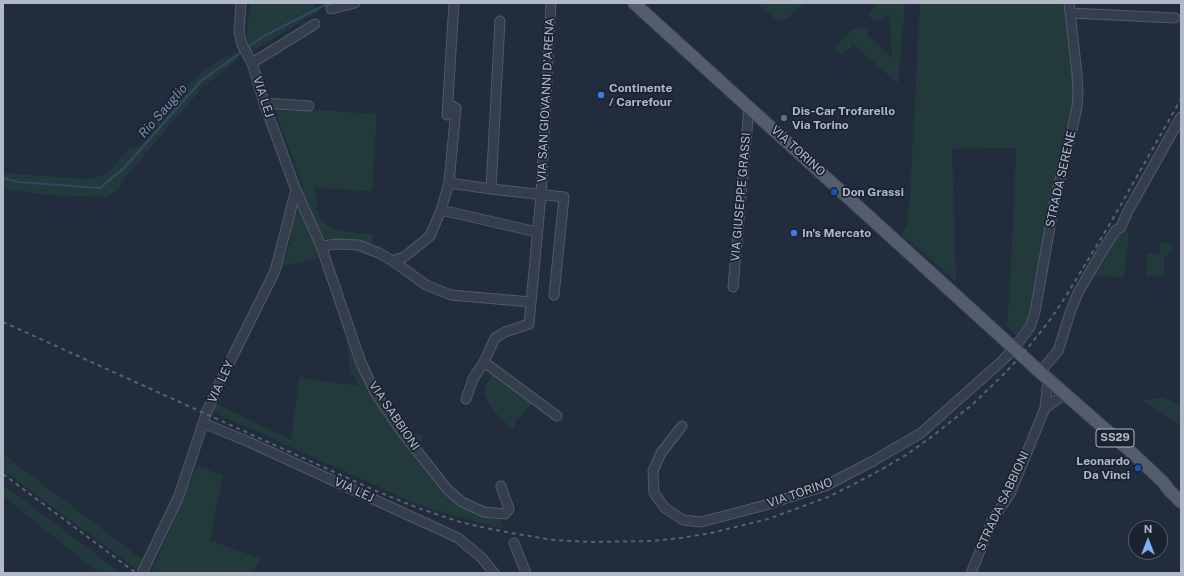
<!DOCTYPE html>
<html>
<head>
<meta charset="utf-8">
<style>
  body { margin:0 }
  #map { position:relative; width:1184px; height:576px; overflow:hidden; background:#212c3c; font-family:"Public Sans",sans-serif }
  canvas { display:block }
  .frame { position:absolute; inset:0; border:4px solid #b1b9c8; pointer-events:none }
  .north { position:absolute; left:1128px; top:520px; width:40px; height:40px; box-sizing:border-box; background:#1b2331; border:1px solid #575f6d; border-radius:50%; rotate:0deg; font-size:11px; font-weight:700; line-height:16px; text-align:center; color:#b1b9c8 }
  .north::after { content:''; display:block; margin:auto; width:14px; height:18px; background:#81affc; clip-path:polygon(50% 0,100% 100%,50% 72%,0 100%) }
</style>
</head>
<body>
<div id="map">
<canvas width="1184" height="576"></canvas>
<div class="frame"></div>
<div class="north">N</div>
</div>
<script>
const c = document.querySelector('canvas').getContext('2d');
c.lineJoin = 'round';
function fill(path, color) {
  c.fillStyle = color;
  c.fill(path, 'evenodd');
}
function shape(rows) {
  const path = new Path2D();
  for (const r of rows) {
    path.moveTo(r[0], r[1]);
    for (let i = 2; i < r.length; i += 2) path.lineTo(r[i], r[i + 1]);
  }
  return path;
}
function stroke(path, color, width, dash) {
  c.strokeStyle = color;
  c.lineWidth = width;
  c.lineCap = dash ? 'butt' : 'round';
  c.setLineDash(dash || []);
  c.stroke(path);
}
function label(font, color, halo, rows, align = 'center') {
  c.font = font + ' "Public Sans",sans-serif';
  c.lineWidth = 3.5;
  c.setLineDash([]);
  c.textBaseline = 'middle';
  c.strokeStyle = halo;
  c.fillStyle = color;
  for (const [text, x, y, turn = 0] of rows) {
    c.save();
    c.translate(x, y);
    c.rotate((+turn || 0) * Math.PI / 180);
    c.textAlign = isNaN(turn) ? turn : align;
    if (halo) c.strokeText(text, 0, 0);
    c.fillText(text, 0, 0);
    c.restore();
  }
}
fill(shape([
  [250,3,318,3,315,5,319,11,251,52,246,43],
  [757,3,805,3,804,5,796,9,790,17,779,22],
  [877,3,905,3,898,84,853,44,841,56,834,49,849,32,855,29,866,28,869,36,892,58,889,14,881,20,875,22,868,15],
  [920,3,1066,3,1075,94,1035,300,1027,324,1019,334,1015,335,1007,326,1014,209,1016,148,952,149,956,281,902,235,907,224,910,195],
  [237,52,238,59,204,86,121,182,120,189,105,197,49,195,3,189,3,173,89,179,106,174,129,149,139,146,152,134,151,124,165,108,170,99,199,75,224,57],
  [274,107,377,114,372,191,314,188,318,201,316,209,320,218,327,225,339,231,373,234,372,245,361,241,345,239,333,241,325,239,317,229,301,191,303,188],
  [298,210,303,212,318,248,320,257,281,267,289,246,294,214],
  [1126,229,1129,237,1124,278,1092,275,1110,246,1119,234],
  [1160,242,1171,244,1172,252,1164,256,1164,277,1146,276,1147,254,1160,254],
  [336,302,358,363,459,504,474,514,501,520,503,528,457,517,419,505,211,411,215,403,291,440,299,377,358,386,355,377,351,374,346,338],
  [352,330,356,331,379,392,414,433,423,436,421,442,422,452,378,393],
  [493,372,533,402,517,420,513,430,495,412,485,396,484,389],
  [1162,398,1181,405,1181,426,1143,400],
  [3,454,144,561,139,571,3,470],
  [197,466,223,475,210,540,261,559,253,573,151,573],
  [3,485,121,573,99,573,3,496]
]), '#233a3d');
stroke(shape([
  [246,48,264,36,329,3],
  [3,178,18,182,100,188,124,168,201,81,243,51]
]), '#344764', 2);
const minor = shape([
  [241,3,239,32,242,45,252,63,264,103,296,190,321,246,361,363,376,394,399,428,417,451,448,490,462,502,484,512,505,514,509,509,501,486],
  [331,9,355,3],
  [1070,13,1175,18],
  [252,63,315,24],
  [264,103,309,106],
  [447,115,454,3],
  [449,183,491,189,564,197,554,295],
  [491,189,500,21],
  [441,210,537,232],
  [321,246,338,244,358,245,379,253,393,261,426,285,451,295,531,302],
  [393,261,404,257,430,236,441,210,449,183,456,108,448,104],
  [733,287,749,108],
  [484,362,557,416],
  [1040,372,1058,351,1071,310,1078,293,1101,253,1116,230,1121,227,1128,211,1181,117],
  [466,399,473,379,484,362,495,338,505,332,529,324,541,195,551,3],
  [1045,408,1065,394],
  [203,423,249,442,458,538,481,557,494,573],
  [682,426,661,453,653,471,654,493,665,508,683,520,701,522,762,506,825,486,873,461,921,433,1003,360,1014,348,1030,327,1035,312,1054,204,1072,131,1077,107,1078,93,1077,74,1069,3],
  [514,543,526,573],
  [142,573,178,498,192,457,206,414,219,384,275,271,296,190],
  [971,573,993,519,1010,494,1045,408,1048,379]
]);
const major = shape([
  [634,3,1040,372,1129,450,1163,482,1169,490,1181,502]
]);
stroke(minor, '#515967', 11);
stroke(major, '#3f4755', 14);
stroke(minor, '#353e4c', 9);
stroke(major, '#535d6c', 12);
stroke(shape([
  [3,322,376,491,418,508,460,522,486,528,517,534,554,540,591,542,652,541,681,538,711,533,768,519,828,497,858,482,884,468,906,455,930,438,973,404,1006,372,1026,350,1050,320,1066,296,1111,222,1181,99],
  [3,474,136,573]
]), '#576274', 2, [4, 4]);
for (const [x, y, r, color] of [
  [601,95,4,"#3f7fe0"],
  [784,118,4,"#5c6f8a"],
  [834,192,4,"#1a4fb4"],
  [794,233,4,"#3f7fe0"],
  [1138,468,4,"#1a4fb4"]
]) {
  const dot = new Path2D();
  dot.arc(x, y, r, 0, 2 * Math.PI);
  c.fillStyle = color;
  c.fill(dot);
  stroke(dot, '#1b2331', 1.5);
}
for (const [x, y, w] of [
  [1115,438,38]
]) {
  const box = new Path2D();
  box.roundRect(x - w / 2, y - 9, w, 18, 3);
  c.fillStyle = '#1b2331';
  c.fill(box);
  stroke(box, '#b1b9c8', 1);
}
label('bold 11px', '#b1b9c8', null, [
  ["SS29",1115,438]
]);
label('bold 12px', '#b1b9c8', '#1b2331', [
  ["Continente",609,88],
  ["/ Carrefour",609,102],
  ["Dis-Car Trofarello",792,111],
  ["Via Torino",792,125],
  ["Don Grassi",842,192],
  ["In's Mercato",802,233],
  ["Leonardo",1130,461,"right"],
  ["Da Vinci",1130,475,"right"]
], 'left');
label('12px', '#b1b9c8', '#1b2331', [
  ["VIA LEJ",263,97,72],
  ["VIA SAN GIOVANNI D'ARENA",546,100,-87],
  ["VIA TORINO",798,151,42],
  ["STRADA SERENE",1061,179,-77],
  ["VIA GIUSEPPE GRASSI",741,197,-85],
  ["VIA LEY",221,382,-65],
  ["VIA SABBIONI",394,416,56],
  ["VIA LEJ",354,490,25],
  ["VIA TORINO",800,493,-19],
  ["STRADA SABBIONI",1003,501,-65]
]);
label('italic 13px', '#778eb2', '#1b2331', [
  ["Rio Sauglio",163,111,-49]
]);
</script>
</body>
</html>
